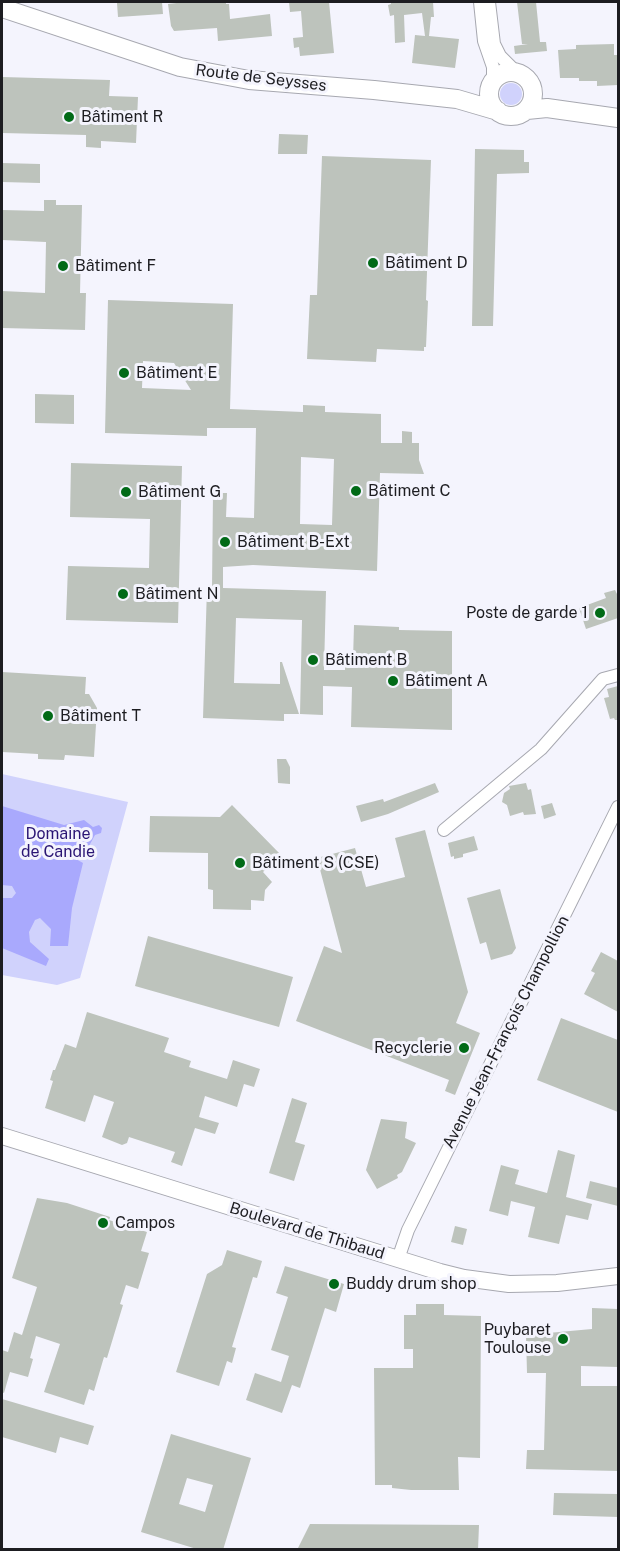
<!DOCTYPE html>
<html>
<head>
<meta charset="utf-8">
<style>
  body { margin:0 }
  #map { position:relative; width:620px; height:1551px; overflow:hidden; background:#f4f4fd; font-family:"Public Sans",sans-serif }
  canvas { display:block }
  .frame { position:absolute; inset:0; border:3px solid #1d1d21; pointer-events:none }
</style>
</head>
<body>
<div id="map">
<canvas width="620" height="1551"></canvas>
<div class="frame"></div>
</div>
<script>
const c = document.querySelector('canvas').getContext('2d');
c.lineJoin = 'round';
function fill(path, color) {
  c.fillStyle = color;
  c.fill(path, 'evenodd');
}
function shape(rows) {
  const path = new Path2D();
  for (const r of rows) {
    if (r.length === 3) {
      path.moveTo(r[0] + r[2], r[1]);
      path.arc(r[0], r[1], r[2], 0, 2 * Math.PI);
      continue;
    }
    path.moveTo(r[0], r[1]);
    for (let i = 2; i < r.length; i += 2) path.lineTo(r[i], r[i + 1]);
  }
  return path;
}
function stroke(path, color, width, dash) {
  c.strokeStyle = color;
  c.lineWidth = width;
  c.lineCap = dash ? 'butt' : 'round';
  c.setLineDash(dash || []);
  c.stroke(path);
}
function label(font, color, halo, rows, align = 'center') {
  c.font = font + ' "Public Sans",sans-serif';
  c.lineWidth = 6;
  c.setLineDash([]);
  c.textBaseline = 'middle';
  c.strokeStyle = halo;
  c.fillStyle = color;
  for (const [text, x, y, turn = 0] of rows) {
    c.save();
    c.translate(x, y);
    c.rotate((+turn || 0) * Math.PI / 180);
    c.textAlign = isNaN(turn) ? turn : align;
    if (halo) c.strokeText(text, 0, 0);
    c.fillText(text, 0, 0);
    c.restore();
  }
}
fill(shape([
  [511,94,11],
  [2,774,128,802,80,978,57,985,2,975]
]), '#d0d2fc');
fill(shape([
  [2,806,64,825,84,820,93,827,99,825,102,828,101,833,95,835,89,846,73,850,69,855,83,863,72,908,68,946,50,946,51,929,40,918,35,920,29,932,30,942,49,959,46,966,2,948,2,898,12,898,16,893,12,886,2,885]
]), '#a9a9fd');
fill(shape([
  [135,2,162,2,163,14,118,17,117,3],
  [185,2,226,2,226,4,229,4,230,19,270,14,272,36,218,41,217,28,174,31,171,26,168,4],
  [289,2,329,2,334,53,300,56,299,47,294,48,293,38,303,37,301,11,290,12],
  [391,2,433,2,434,17,431,17,429,36,459,39,455,68,412,63,415,35,425,36,422,13,404,15,405,42,395,43,394,15,390,16,388,5,391,4],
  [517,2,536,2,540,42,546,42,547,51,515,54,514,46,528,44,522,44],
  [614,44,614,55,618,55,618,85,597,86,597,81,579,81,579,78,560,78,558,50,576,49,576,45],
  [2,77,110,80,109,96,138,97,136,143,101,141,101,148,86,147,86,135,2,133],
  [279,134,308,135,307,154,278,154],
  [475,149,524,150,524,162,529,162,529,173,497,174,493,326,472,326],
  [322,156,431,160,426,300,428,301,426,347,424,347,424,351,377,349,376,362,307,359,310,295,317,295],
  [2,163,40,164,40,183,2,182],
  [44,200,56,200,56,205,82,205,80,293,86,293,85,330,2,328,2,291,45,293,46,242,2,240,2,210,44,211],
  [108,300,233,304,230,409,303,412,303,405,325,406,325,412,381,414,381,443,402,443,402,431,412,432,412,443,419,443,419,460,424,474,380,473,377,571,253,565,223,567,223,588,326,591,324,670,345,670,345,659,353,660,354,625,399,627,399,630,452,631,452,730,351,727,352,687,323,686,323,715,300,714,302,620,236,618,234,683,280,684,280,662,282,662,299,714,284,714,284,721,203,718,207,587,212,588,213,493,227,493,226,517,254,518,256,428,207,428,207,436,105,433],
  [143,361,174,363,191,390,142,388],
  [301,457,334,459,332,525,300,524],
  [35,394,74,395,74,424,35,423],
  [71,463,182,466,178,623,66,620,68,566,149,568,150,519,70,517],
  [615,590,618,596,618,618,586,629,579,608,606,598,604,593],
  [2,672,86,677,85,694,89,694,97,708,94,757,65,755,64,760,38,759,38,754,2,752],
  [618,686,618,720,615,720,614,718,610,719,604,698,609,697,607,689],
  [277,759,286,759,290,767,290,784,278,783],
  [435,783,439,792,388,814,361,822,356,806,383,799,384,802],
  [526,783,528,790,531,789,536,814,524,815,523,812,510,816,507,805,502,802,504,793,510,789,509,786],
  [552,803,556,815,544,819,541,806],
  [232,805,281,855,263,872,272,882,265,890,264,901,251,900,251,910,213,909,213,890,208,889,208,853,149,852,150,816,220,817],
  [425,830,468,992,456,1023,480,1033,455,1095,445,1091,449,1080,296,1021,324,946,342,953,317,858,355,848,366,887,405,877,395,838],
  [474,836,478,850,463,854,463,857,454,859,454,856,451,857,448,843],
  [500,889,516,948,512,954,491,960,486,942,480,944,467,898],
  [148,936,293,977,279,1027,135,986],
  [601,952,618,961,618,1012,584,994,595,973,591,971],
  [87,1012,169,1038,164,1052,191,1061,189,1067,227,1079,233,1060,260,1069,254,1087,244,1084,237,1107,205,1096,199,1117,219,1123,215,1134,195,1128,182,1166,171,1162,175,1152,129,1137,127,1143,122,1145,102,1137,114,1102,94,1095,85,1122,45,1108,53,1081,50,1080,53,1070,55,1070,65,1044,76,1048],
  [561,1018,618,1040,618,1112,537,1080],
  [292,1098,307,1103,295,1142,305,1145,294,1181,269,1173],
  [381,1119,407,1122,405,1138,416,1143,402,1172,397,1175,398,1178,377,1189,366,1170],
  [558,1150,575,1155,566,1197,592,1204,588,1220,566,1215,559,1244,528,1237,535,1207,511,1201,508,1216,489,1211,501,1165,519,1170,515,1184,547,1193],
  [590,1181,618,1188,618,1206,586,1198],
  [37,1198,67,1203,110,1217,109,1220,147,1232,141,1251,149,1253,138,1289,126,1285,120,1304,123,1305,107,1358,104,1357,94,1391,89,1389,84,1405,44,1392,60,1344,36,1336,30,1358,33,1359,28,1377,10,1372,4,1393,2,1392,2,1350,8,1352,14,1332,22,1335,37,1287,12,1278],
  [455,1226,467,1229,463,1245,451,1242],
  [227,1250,262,1261,257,1278,253,1277,232,1347,236,1348,232,1363,227,1361,219,1386,176,1372,207,1274,222,1265],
  [285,1266,344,1284,336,1312,325,1308,300,1388,292,1385,282,1413,246,1400,255,1373,281,1382,289,1356,271,1350,288,1297,276,1293],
  [416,1304,444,1304,444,1315,481,1316,480,1458,458,1457,459,1490,411,1490,392,1488,392,1485,375,1485,374,1368,413,1368,413,1349,404,1349,404,1315,416,1315],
  [592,1308,618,1309,618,1367,581,1366,581,1386,618,1386,618,1471,526,1469,527,1450,544,1450,546,1373,527,1373,526,1335,592,1329],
  [2,1399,94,1426,88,1445,60,1437,56,1453,2,1437],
  [171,1434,251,1458,223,1550,200,1550,141,1532],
  [187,1478,213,1485,205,1512,179,1504],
  [554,1493,618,1494,618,1517,553,1515],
  [310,1524,479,1525,478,1550,297,1550]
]), '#bdc3bc');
const minor = shape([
  [480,2,484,41,493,67,493,80],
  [489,2,494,44,500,56,515,71],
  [444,830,541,749,603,679,618,675],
  [398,1259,408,1230,618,807]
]);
const tertiary = shape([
  [2,1136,440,1272,464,1278,509,1284,557,1283,618,1276]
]);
const secondary = shape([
  [2,8,180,67,249,80,374,90,457,99,498,111],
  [511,94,22],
  [527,110,547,108,618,118]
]);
stroke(minor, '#a7a8b0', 14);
stroke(tertiary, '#a7a8b0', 18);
stroke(secondary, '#a7a8b0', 20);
stroke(minor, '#fff', 12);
stroke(tertiary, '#fff', 16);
stroke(secondary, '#fff', 18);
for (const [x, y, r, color] of [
  [69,117,6,"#016a17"],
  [373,263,6,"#016a17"],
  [63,266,6,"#016a17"],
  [124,373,6,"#016a17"],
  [356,491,6,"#016a17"],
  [126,492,6,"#016a17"],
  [225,542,6,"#016a17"],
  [123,594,6,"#016a17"],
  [600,613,6,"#016a17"],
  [313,660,6,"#016a17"],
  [393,681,6,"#016a17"],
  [48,716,6,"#016a17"],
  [240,863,6,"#016a17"],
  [464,1048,6,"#016a17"],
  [103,1223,6,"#016a17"],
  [334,1284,6,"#016a17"],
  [563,1339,6,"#016a17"]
]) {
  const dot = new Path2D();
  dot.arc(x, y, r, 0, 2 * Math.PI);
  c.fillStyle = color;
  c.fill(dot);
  stroke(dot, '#f4f4fd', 2);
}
label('16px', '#1d1d21', '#f4f4fd', [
  ["Route de Seysses",261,78,7],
  ["Avenue Jean-François Champollion",506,1032,-63],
  ["Boulevard de Thibaud",307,1231,17]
]);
label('16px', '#1d1d21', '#f4f4fd', [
  ["Bâtiment R",81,117],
  ["Bâtiment D",385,263],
  ["Bâtiment F",75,266],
  ["Bâtiment E",136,373],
  ["Bâtiment C",368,491],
  ["Bâtiment G",138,492],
  ["Bâtiment B-Ext",237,542],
  ["Bâtiment N",135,594],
  ["Poste de garde 1",588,613,"right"],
  ["Bâtiment B",325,660],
  ["Bâtiment A",405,681],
  ["Bâtiment T",60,716],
  ["Bâtiment S (CSE)",252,863],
  ["Recyclerie",452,1048,"right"],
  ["Campos",115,1223],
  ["Buddy drum shop",346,1284],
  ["Puybaret",551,1330,"right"],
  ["Toulouse",551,1348,"right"]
], 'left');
label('16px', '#2a1574', '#f4f4fd', [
  ["Domaine",58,834],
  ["de Candie",58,852]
]);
</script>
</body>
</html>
